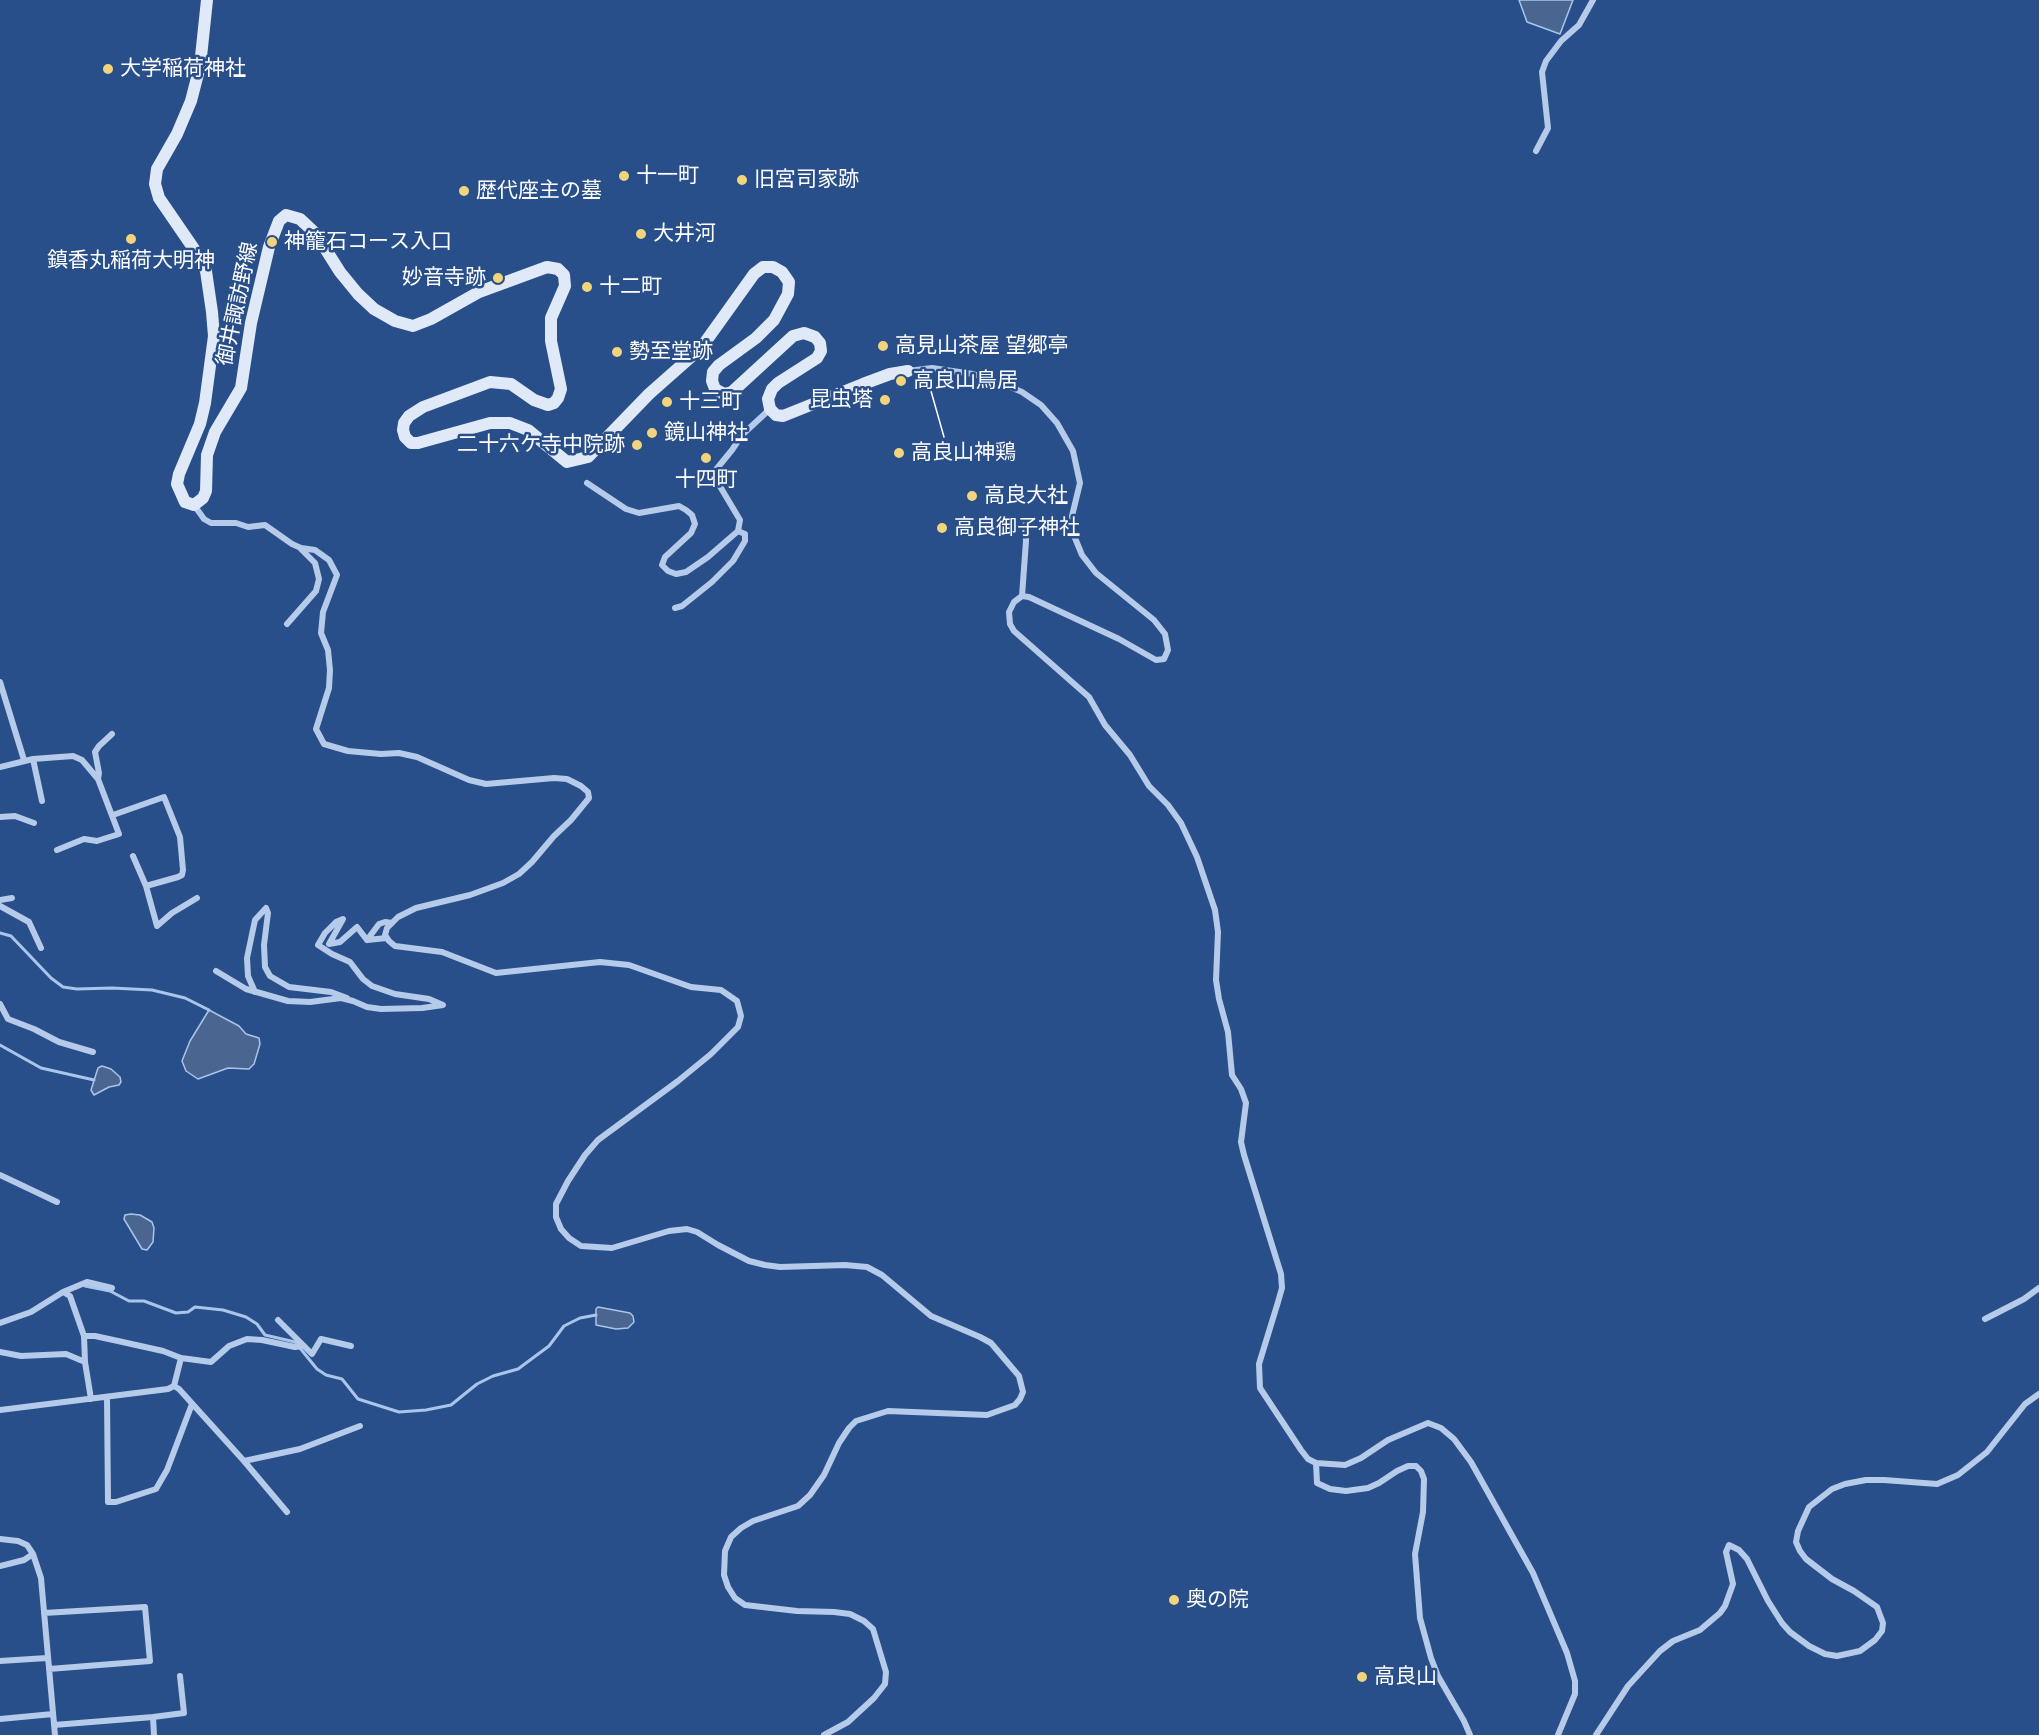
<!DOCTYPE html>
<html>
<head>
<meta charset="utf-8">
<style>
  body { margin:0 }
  canvas { display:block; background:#284f8a }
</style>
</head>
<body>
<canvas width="2039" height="1735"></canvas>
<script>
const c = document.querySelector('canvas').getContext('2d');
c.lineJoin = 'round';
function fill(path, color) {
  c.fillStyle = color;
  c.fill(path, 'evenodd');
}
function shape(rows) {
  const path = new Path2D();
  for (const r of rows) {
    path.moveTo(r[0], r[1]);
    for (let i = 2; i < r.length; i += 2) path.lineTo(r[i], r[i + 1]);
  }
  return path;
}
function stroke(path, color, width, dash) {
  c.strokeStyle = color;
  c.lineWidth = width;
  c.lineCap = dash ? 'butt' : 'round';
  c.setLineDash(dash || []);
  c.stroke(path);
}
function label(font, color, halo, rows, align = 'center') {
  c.font = font + ' "Noto Sans","Noto Sans JP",sans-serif';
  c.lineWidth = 5;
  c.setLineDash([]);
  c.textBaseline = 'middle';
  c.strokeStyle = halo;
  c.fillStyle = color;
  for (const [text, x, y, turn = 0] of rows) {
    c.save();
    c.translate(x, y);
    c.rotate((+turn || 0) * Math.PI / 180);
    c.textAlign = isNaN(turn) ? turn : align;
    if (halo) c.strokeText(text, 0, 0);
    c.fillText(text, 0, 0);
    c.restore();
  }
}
const water = shape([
  [1519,0,1573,0,1560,34,1527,22,1519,0],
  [209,1010,239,1026,246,1034,259,1038,260,1044,254,1064,249,1069,228,1068,198,1079,186,1071,182,1061,190,1041,209,1010],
  [102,1066,111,1069,120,1077,121,1082,119,1085,109,1087,94,1095,91,1090,98,1068,102,1066],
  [131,1214,140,1215,152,1222,154,1228,153,1242,147,1250,142,1249,124,1219,125,1215,131,1214],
  [598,1307,630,1313,633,1316,634,1322,628,1328,616,1329,596,1325,596,1309,598,1307]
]);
fill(water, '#4a6690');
stroke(water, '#aac5ea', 1.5);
stroke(shape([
  [0,933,11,936,51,978,63,987,77,989,112,988,152,990,185,998,209,1010],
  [0,1045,41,1068,94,1080],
  [85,1286,110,1291,129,1301,144,1301,176,1313,188,1312,195,1307,223,1310,246,1317,257,1324,265,1335,295,1342,317,1369,326,1375,342,1379,358,1399,399,1412,426,1410,451,1405,477,1384,493,1376,518,1369,549,1346,564,1326,580,1318,596,1315]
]), '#aac5ea', 3);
stroke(shape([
  [1536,151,1548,128,1542,72,1546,61,1561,41,1579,25,1593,0],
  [908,371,932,368,973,374,1008,386,1022,392,1041,405,1057,423,1073,451,1080,483,1072,516,1075,538,1082,555,1096,573,1154,620,1165,634,1168,650,1164,659,1156,660,1119,639,1029,597,1022,596,1014,602,1009,612,1010,624,1014,631,1089,697,1105,725,1130,755,1149,786,1168,805,1181,823,1197,857,1215,910,1218,932,1216,980,1219,999,1228,1032,1232,1075,1241,1089,1246,1103,1241,1142,1244,1155,1281,1274,1282,1288,1278,1302,1259,1364,1260,1388,1301,1450,1308,1459,1316,1463,1345,1465,1361,1458,1388,1440,1428,1423,1441,1428,1454,1439,1471,1462,1533,1573,1567,1653,1575,1681,1575,1694,1558,1735],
  [587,483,626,509,639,513,679,506,686,510,692,515,695,524,691,533,665,557,662,565,668,571,676,574,686,572,708,557,738,531,740,520,715,478,714,472,732,450,742,435,770,409],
  [194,505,204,519,211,523,236,523,248,527,265,525,292,544,301,548,315,550,329,560,337,575,323,612,321,633,328,650,330,670,329,688,316,729,324,744,348,751,381,754,399,753,417,757,469,780,486,784,554,778,567,779,581,786,588,792,589,798,571,820,554,836,532,862,519,874,503,883,470,895,416,908,398,917,387,928,385,935,389,941,395,946,442,952,496,973,600,962,629,965,691,987,721,990,737,1001,741,1016,738,1027,711,1054,678,1081,598,1140,585,1155,568,1181,556,1204,556,1217,561,1229,569,1238,581,1246,612,1248,669,1231,687,1229,697,1232,718,1245,749,1261,765,1265,780,1267,845,1265,867,1267,882,1275,931,1316,980,1337,991,1343,1019,1376,1023,1392,1020,1399,1015,1405,987,1415,888,1411,856,1421,849,1428,839,1443,824,1475,810,1495,798,1506,753,1521,741,1528,731,1537,725,1551,724,1575,728,1587,735,1598,745,1605,797,1611,834,1612,850,1614,864,1621,873,1629,886,1672,885,1684,874,1698,848,1722,824,1735],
  [1022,596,1026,541,1025,525],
  [675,608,682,606,712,582,733,561,745,541,745,534,738,531],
  [287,624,316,591,319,579,315,563,301,549],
  [0,682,24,760],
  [33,759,42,801],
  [0,767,33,759,73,756,82,760,98,779,119,834,97,841,84,839,57,850],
  [98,779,99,773,95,752,99,746,112,734],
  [113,815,164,797,180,837,183,870,182,875,178,877,146,886,157,926,172,913,197,898],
  [0,817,15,816,34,823],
  [133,856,146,886],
  [0,900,12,898],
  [0,906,29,922,41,948],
  [367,940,387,938],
  [216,971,246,989,288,1001,310,1002,341,998,353,1001,367,1007,381,1009,422,1008,443,1005,429,999,395,994,372,986,363,979,350,962,332,954,318,945,325,933,336,922,343,919,329,944,340,942,357,927,367,940,379,924,385,922,392,923],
  [255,992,248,976,247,958,255,920,266,908,268,913,264,945,265,967,270,976,289,987,331,992,347,998],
  [0,1004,8,1019,34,1029,59,1042,93,1052],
  [0,1175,57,1202],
  [63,1292,87,1282,112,1288],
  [1985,1319,2024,1299,2039,1288],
  [278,1320,312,1354,321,1339,351,1346],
  [0,1323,31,1312,63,1292,70,1296,84,1336,95,1336,118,1341,163,1351,181,1358,211,1362,229,1346,247,1339,262,1340,295,1347,304,1346],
  [84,1336,85,1362,91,1399],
  [0,1352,21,1356,66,1354,85,1362],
  [174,1386,179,1389,244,1461,300,1449,360,1426],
  [107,1397,108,1502,116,1502,156,1489,167,1470,192,1404],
  [0,1410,168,1389,174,1386,181,1358],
  [244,1461,287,1512],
  [1316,1463,1317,1483,1330,1489,1346,1491,1368,1488,1379,1483,1397,1471,1408,1466,1416,1466,1421,1471,1424,1479,1423,1512,1415,1554,1420,1618,1431,1658,1438,1676,1464,1721,1470,1735],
  [0,1539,18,1541,27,1545,33,1554,41,1578,55,1735],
  [0,1566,24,1560,33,1554],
  [44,1613,145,1607,150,1661,49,1669],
  [0,1661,47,1658],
  [153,1717,154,1735],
  [0,1719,53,1714],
  [54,1725,153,1717,184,1713,180,1676],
  [1596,1735,1628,1686,1660,1651,1673,1641,1700,1630,1720,1613,1725,1606,1733,1584,1726,1552,1729,1545,1739,1550,1747,1559,1768,1601,1782,1623,1790,1632,1809,1646,1825,1654,1837,1656,1860,1651,1875,1640,1882,1631,1883,1623,1877,1607,1854,1591,1832,1579,1806,1559,1800,1551,1796,1542,1798,1531,1809,1507,1832,1489,1845,1484,1866,1480,1884,1480,1937,1484,1958,1475,1987,1452,2025,1404,2039,1394]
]), '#b5cbe9', 6);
stroke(shape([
  [207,0,200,66,191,101,177,134,157,169,155,184,159,198,194,249,206,271,212,312,214,336,205,403,200,424,179,474,177,484,185,502,194,505,203,498,206,491,207,455,215,432,241,388,251,323,269,247,279,221,286,215,300,219,316,234,340,272,358,294,374,309,395,321,413,326,431,319,479,292,547,267,558,269,564,275,565,286,551,318,551,341,561,389,558,398,554,403,548,405,534,400,511,384,490,382,423,407,409,416,404,423,403,430,405,437,411,443,418,443,490,423,510,423,528,430,567,462,588,457,649,394,701,348,754,274,763,267,773,267,782,272,789,282,788,294,774,320,756,338,719,365,713,372,712,381,715,389,724,394,732,392,793,336,804,333,815,337,820,343,821,351,817,358,778,383,772,389,768,399,770,409,776,415,783,416,863,384,890,374,908,371]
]), '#e0e9f8', 12);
stroke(shape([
  [929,384,944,437]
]), '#fff', 1.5);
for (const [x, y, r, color] of [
  [108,69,6,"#f1d47b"],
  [624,176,6,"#f1d47b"],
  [742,180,6,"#f1d47b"],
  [464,191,6,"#f1d47b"],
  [641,234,6,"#f1d47b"],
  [131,239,6,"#f1d47b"],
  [272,242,6,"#f1d47b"],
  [498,278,6,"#f1d47b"],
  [587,287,6,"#f1d47b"],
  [883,346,6,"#f1d47b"],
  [617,352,6,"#f1d47b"],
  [901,381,6,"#f1d47b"],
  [885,400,6,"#f1d47b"],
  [667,402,6,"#f1d47b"],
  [652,433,6,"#f1d47b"],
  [637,445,6,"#f1d47b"],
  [899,453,6,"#f1d47b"],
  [706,458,6,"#f1d47b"],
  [972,496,6,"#f1d47b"],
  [942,528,6,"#f1d47b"],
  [1174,1600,6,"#f1d47b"],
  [1362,1677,6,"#f1d47b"]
]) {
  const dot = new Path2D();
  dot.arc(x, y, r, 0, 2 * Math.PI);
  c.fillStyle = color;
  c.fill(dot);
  stroke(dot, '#284f8a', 2);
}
label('21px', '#fff', '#284f8a', [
  ["大学稲荷神社",120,69],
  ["十一町",636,176],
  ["旧宮司家跡",754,180],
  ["歴代座主の墓",476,191],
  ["大井河",653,234],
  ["神籠石コース入口",284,242],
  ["鎮香丸稲荷大明神",131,261,"center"],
  ["妙音寺跡",486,278,"right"],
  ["十二町",599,287],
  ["高見山茶屋 望郷亭",895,346],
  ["勢至堂跡",629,352],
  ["高良山鳥居",913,381],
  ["昆虫塔",873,400,"right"],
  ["十三町",679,402],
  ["鏡山神社",664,433],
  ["二十六ケ寺中院跡",625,445,"right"],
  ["高良山神鶏",911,453],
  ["十四町",706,480,"center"],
  ["高良大社",984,496],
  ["高良御子神社",954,528],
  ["奥の院",1186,1600],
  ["高良山",1374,1677]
], 'left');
label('21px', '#fff', '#284f8a', [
  ["御井諏訪野線",238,304,-78]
]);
</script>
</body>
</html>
